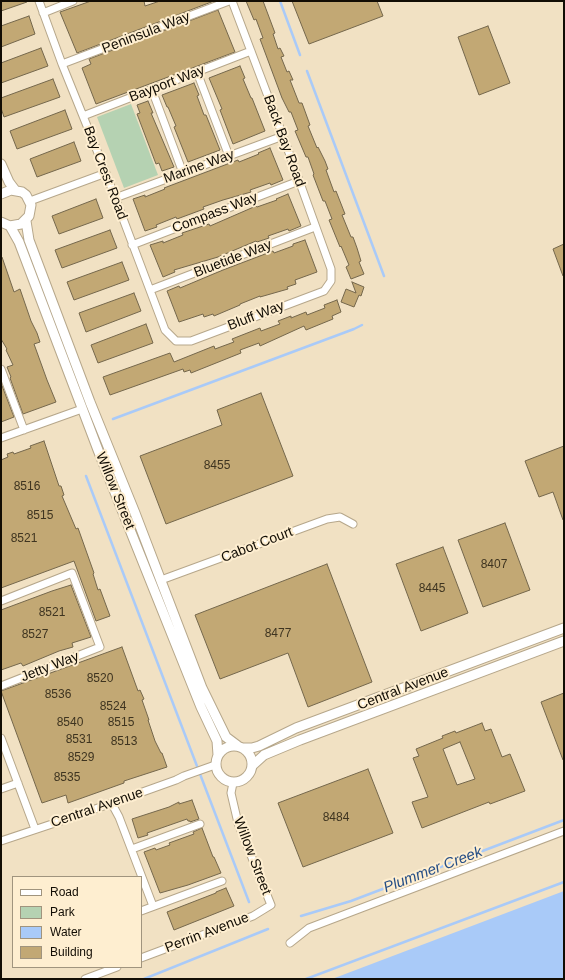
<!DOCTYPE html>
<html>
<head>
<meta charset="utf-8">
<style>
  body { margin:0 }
  #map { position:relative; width:565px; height:980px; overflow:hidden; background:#f1e1c3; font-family:Helvetica,sans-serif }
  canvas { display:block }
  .frame { position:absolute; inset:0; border:2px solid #120d04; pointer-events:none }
  .legend { position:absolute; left:12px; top:876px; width:130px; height:92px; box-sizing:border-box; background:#feeed0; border:1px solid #a0947e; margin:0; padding:5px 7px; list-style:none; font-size:12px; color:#120d04 }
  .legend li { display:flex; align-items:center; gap:8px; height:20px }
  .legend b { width:20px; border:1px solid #a0947e }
</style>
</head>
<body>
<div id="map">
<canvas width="565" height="980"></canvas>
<div class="frame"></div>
<ul class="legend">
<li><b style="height:5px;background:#fff"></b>Road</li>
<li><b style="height:11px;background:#b5d2b2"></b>Park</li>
<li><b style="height:11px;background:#a9caf8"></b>Water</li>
<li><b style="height:11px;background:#c2a874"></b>Building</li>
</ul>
</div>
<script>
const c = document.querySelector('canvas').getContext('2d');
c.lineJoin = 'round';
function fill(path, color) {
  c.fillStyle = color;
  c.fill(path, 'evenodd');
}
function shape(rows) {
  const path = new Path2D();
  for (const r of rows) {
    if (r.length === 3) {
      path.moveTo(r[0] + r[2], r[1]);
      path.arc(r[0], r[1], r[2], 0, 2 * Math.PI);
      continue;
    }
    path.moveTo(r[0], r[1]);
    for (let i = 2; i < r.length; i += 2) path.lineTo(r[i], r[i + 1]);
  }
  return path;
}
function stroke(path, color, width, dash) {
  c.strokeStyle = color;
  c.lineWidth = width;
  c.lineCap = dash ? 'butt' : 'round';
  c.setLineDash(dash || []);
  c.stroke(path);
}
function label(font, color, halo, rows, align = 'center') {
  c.font = font + ' Helvetica,sans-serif';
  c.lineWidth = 4;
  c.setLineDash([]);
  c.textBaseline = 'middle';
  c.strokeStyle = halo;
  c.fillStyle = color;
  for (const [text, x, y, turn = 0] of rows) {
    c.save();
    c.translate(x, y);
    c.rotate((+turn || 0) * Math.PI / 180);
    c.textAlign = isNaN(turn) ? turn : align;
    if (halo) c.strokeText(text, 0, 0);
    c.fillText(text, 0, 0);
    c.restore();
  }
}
fill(shape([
  [131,104,158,175,124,188,97,117]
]), '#b5d2b2');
fill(shape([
  [564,891,564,979,332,979]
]), '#a9caf8');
stroke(shape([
  [280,1,300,55],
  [307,71,384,276],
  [113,419,354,329,362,325],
  [86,476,249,902],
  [301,916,351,901,564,820],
  [144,979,268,929],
  [306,979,564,882]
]), '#a9caf8', 2.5);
const building = shape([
  [1,1,27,1,27,2,1,11,1,1],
  [91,1,144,1,145,6,160,1,214,1,77,53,60,12,91,1],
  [246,1,263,1,275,33,273,34,278,49,280,48,284,56,281,57,287,72,289,71,293,80,290,80,299,103,302,103,310,125,308,126,317,148,318,147,325,161,328,169,326,170,334,192,336,191,345,214,342,215,351,237,353,237,357,248,361,261,359,262,364,274,351,279,346,267,349,265,341,246,340,247,329,220,332,219,325,201,323,201,313,175,314,174,308,157,306,157,295,131,298,130,291,112,289,112,282,98,260,39,263,38,256,19,254,20,246,1],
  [292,1,377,1,383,16,309,44,292,1],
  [218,10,235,52,96,104,82,68,91,64,89,59,218,10],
  [29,16,35,34,1,47,1,26,29,16],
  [488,26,510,83,479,95,458,37,488,26],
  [41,48,48,66,1,83,1,63,41,48],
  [240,66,245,78,243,79,251,98,252,98,265,131,233,144,220,110,222,109,209,78,240,66],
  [53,79,60,97,4,117,1,108,1,98,53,79],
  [194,83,199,95,197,96,204,115,206,115,220,150,188,162,174,127,176,126,168,107,167,107,162,95,194,83],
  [148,101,153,113,151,113,174,167,162,171,159,163,156,164,137,114,140,113,137,105,148,101],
  [65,110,72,129,17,149,10,131,65,110],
  [74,142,81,161,37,177,30,159,74,142],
  [270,148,283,180,271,185,270,183,250,190,251,192,223,200,203,207,204,209,177,219,176,217,156,225,157,227,145,231,133,199,145,195,145,197,165,189,164,188,238,160,239,162,259,154,258,153,270,148],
  [288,194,301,226,289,231,288,229,268,236,269,238,257,242,256,241,218,257,174,270,175,272,163,277,150,245,163,241,163,243,183,235,182,233,209,224,210,226,256,206,257,207,277,200,276,199,288,194],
  [96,199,103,218,59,234,52,216,96,199],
  [110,230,117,248,62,268,55,250,110,230],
  [305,240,317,272,295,280,296,284,287,287,288,289,260,297,260,296,240,304,240,305,214,316,213,314,204,317,203,314,179,322,167,291,179,286,180,288,223,270,273,251,274,253,293,246,293,244,305,240],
  [564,244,564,276,563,276,553,249,564,244],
  [1,257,2,257,14,292,20,289,31,321,37,333,40,342,34,344,47,380,56,402,23,414,10,378,11,377,7,367,13,365,6,350,7,349,1,339,1,257],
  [122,262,129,280,74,300,67,282,122,262],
  [352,282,364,287,361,296,359,295,354,307,341,302,346,289,356,293,352,282],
  [134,293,141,311,86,332,79,313,134,293],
  [337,300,341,312,332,316,333,319,306,330,304,326,260,346,259,343,240,350,241,353,191,373,190,370,184,372,183,369,110,395,103,377,170,353,174,362,214,346,215,349,234,342,232,339,260,328,261,331,280,324,278,321,291,316,291,318,306,312,307,315,325,308,324,305,337,300],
  [146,324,153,343,98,363,91,345,146,324],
  [1,383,14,417,1,422,1,383],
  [261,393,293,476,166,524,140,456,222,425,217,410,261,393],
  [44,441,59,486,61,486,64,495,62,496,76,529,78,528,94,573,93,574,98,590,100,589,110,616,96,621,74,561,1,588,1,460,8,457,7,454,13,452,14,454,31,448,30,446,44,441],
  [564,446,564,520,563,520,553,492,539,497,525,461,564,446],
  [505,523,530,590,483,607,458,540,505,523],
  [443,547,468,613,421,631,396,564,443,547],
  [327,564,372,682,308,707,288,653,220,679,195,615,327,564],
  [71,585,91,637,72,643,73,647,59,651,23,666,21,663,1,670,1,610,52,591,71,585],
  [122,647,138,691,140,690,144,699,142,700,149,720,148,720,155,741,161,753,162,753,167,767,124,781,124,783,68,803,66,795,42,803,1,691,122,647],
  [564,693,564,760,563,760,541,702,564,693],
  [482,723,485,731,491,729,502,757,510,754,525,791,490,804,489,802,422,828,412,802,428,797,413,758,419,756,416,749,443,738,442,736,455,731,456,733,482,723],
  [460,742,475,779,457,785,443,749,460,742],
  [368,769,393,833,303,867,278,803,368,769],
  [192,800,199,819,190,822,190,821,188,821,187,819,147,833,148,835,138,838,132,819,169,807,179,802,179,804,192,800],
  [202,828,213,857,214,857,221,873,188,885,160,893,144,852,155,848,156,850,170,845,169,843,194,834,193,832,202,828],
  [226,888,234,906,174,930,167,912,216,893,216,892,226,888]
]);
fill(building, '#c2a874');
stroke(building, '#74674c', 1);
const minor = shape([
  [39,1,62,64,102,163,165,330,176,341,191,341,324,291,331,281,331,269,283,136,232,1],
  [43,13,73,1],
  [62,64,229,1],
  [197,72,229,156],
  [152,90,183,173],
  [83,116,251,51],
  [115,198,283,136],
  [30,201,106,173],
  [132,245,299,181],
  [150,290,315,227],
  [1,369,24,430],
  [1,438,82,409],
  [161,580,327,519,340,517,353,524],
  [1,601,72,573,100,647,1,686],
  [1,738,35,829],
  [1,789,18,783],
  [112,804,119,817,153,906],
  [1,841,70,818,176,780,184,776,215,765],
  [132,849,200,824],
  [141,911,222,881],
  [290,943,309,928,564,831],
  [141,958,253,916,271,905,238,823,231,793,233,783],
  [85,979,117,967]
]);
const tertiary = shape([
  [1,164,9,182,15,190],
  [1,194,11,190,22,192,26,195,31,205,29,216,21,224,10,226,1,222],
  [26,221,29,240,90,402,135,513,202,688,226,737,238,746],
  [10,226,19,242,98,450,201,707,217,741,218,755],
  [234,764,18],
  [243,748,252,748,259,746,296,728,564,628],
  [253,765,264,755,300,740,564,641]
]);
stroke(minor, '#b6a78b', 9);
stroke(tertiary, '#b6a78b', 11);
stroke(minor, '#fff', 7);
stroke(tertiary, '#fff', 9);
label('12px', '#3e3420', null, [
  ["8455",217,466],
  ["8516",27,487],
  ["8515",40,516],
  ["8521",24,539],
  ["8407",494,565],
  ["8445",432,589],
  ["8521",52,613],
  ["8477",278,634],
  ["8527",35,635],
  ["8520",100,679],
  ["8536",58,695],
  ["8524",113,707],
  ["8540",70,723],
  ["8515",121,723],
  ["8531",79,740],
  ["8513",124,742],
  ["8529",81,758],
  ["8535",67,778],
  ["8484",336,818]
]);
label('14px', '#120d04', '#feeed0', [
  ["Peninsula Way",146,33,-21],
  ["Bayport Way",167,84,-21],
  ["Back Bay Road",284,141,70],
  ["Marine Way",199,167,-20],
  ["Bay Crest Road",105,173,69],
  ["Compass Way",215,213,-21],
  ["Bluetide Way",233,259,-21],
  ["Bluff Way",256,316,-21],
  ["Willow Street",115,491,68],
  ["Cabot Court",257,545,-21],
  ["Jetty Way",50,667,-21],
  ["Central Avenue",403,689,-21],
  ["Central Avenue",97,808,-19],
  ["Willow Street",252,856,69],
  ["Perrin Avenue",207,933,-21]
]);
label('italic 15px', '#254e86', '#feeed0', [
  ["Plummer Creek",433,870,-21]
]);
</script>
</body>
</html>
